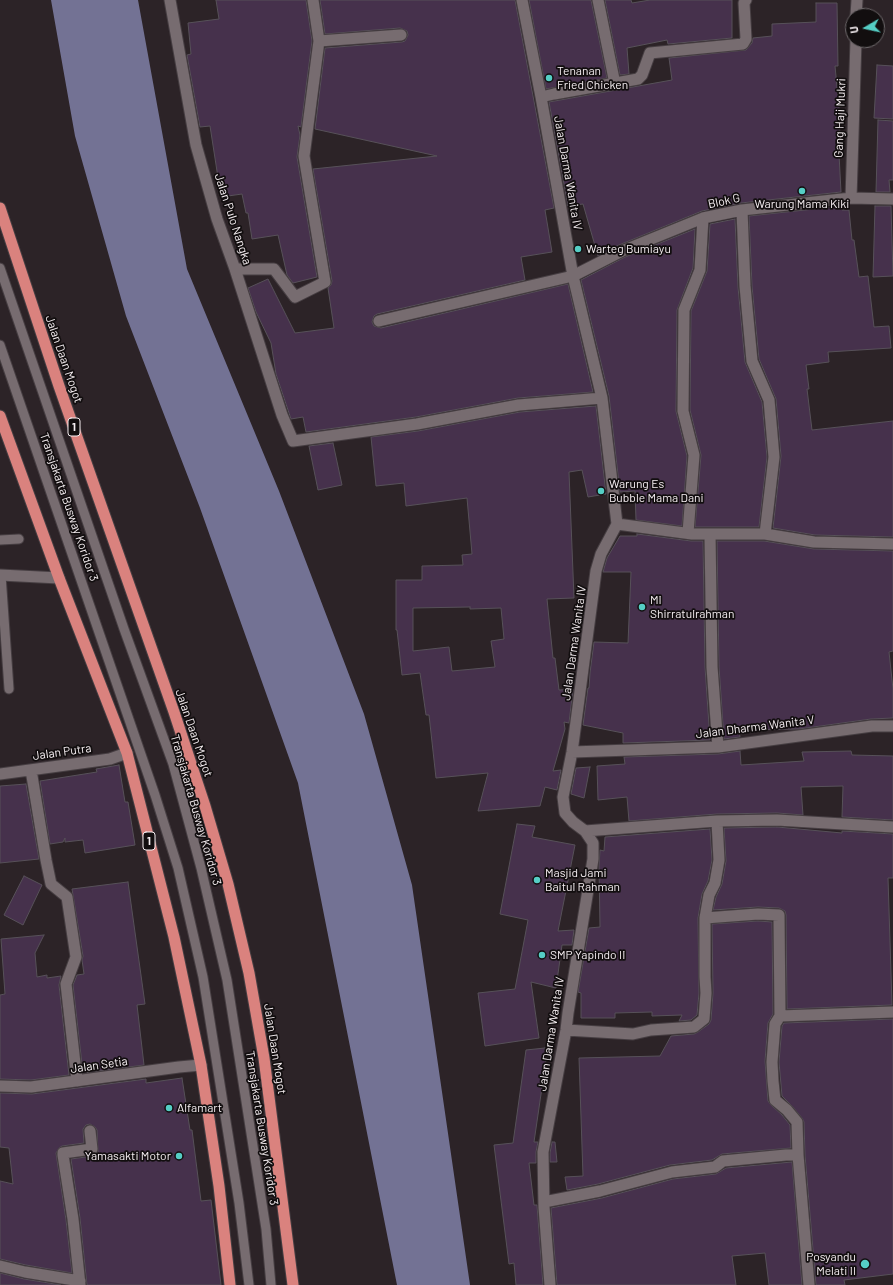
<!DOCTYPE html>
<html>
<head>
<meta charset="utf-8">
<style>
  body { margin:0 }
  #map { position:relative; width:893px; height:1285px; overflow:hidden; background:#2c2327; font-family:Barlow,sans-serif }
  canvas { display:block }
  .north { position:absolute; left:845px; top:8px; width:40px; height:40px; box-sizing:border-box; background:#120e0f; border:1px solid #6d686a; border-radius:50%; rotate:261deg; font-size:11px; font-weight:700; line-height:16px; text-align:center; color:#f6eff2 }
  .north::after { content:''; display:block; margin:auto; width:14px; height:18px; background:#55cec5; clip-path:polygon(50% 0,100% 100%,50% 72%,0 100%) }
</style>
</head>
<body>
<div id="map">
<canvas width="893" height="1285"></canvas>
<div class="north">U</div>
</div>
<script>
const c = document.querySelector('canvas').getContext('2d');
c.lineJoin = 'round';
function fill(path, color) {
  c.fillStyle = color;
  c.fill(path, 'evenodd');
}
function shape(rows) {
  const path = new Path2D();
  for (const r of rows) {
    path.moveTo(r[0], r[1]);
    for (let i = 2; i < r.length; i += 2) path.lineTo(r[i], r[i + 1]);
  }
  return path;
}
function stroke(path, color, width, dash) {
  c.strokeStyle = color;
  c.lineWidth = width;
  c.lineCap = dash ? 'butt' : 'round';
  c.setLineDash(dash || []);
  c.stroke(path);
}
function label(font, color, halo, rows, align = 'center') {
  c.font = font + ' Barlow,sans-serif';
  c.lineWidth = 3.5;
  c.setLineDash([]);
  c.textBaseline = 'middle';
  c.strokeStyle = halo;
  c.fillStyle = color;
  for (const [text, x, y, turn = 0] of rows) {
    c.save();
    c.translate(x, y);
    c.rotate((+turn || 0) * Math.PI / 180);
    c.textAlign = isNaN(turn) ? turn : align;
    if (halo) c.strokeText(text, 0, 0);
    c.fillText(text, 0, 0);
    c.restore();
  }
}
fill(shape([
  [51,0,138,0,187,269,279,491,364,714,412,885,470,1285,397,1285,298,783,200,508,126,316,75,136]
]), '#737294');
const building = shape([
  [216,0,306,0,312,41,301,127,298,126,300,135,297,157,317,277,293,283,287,275,278,235,252,239,248,213,246,213,242,194,221,197,210,126,200,127,187,55,191,54,188,23,219,19,216,0],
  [320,0,515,0,554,208,545,210,552,252,521,257,525,280,377,314,374,316,372,322,374,326,381,328,568,284,593,392,518,398,416,417,306,432,303,417,291,419,276,374,271,343,256,312,248,288,268,279,295,333,334,328,328,288,331,285,332,281,313,169,437,156,315,129,325,48,402,42,405,41,408,35,407,31,400,28,325,34,320,0],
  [529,0,591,0,607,78,546,89,529,0],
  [605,0,631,0,632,3,650,0,732,0,732,38,668,44,667,40,627,48,629,74,620,75,605,0],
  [816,3,837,3,838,66,835,66,840,118,838,118,843,153,839,154,841,192,741,203,702,211,619,245,598,256,583,204,568,206,549,102,672,80,669,58,746,50,752,43,753,38,772,36,772,24,816,22,816,3],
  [877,65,893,66,893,119,874,118,877,65],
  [878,120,893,121,893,180,889,180,890,192,876,192,878,120],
  [842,206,842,210,849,210,852,240,854,240,859,277,868,276,874,327,889,326,891,348,828,352,829,362,806,365,809,389,807,389,812,430,893,421,893,537,815,535,773,528,781,456,776,399,759,359,752,286,749,216,842,206],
  [875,206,891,206,893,276,873,277,875,206],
  [735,219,738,287,745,362,762,402,767,457,759,527,695,527,701,455,690,410,691,311,707,271,710,224,735,219],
  [695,229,693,268,677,310,676,411,687,456,682,526,636,520,635,491,620,492,609,396,581,280,625,257,695,229],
  [596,406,606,494,588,497,582,470,569,472,574,598,547,599,553,658,555,658,559,690,573,689,569,723,564,722,565,729,553,771,561,770,557,790,545,787,540,806,478,811,488,773,436,778,429,715,426,715,420,673,402,675,397,630,396,630,396,580,422,580,422,566,463,565,462,555,472,554,467,498,406,506,404,483,376,486,371,437,418,431,520,412,596,406],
  [470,607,470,609,501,608,504,639,491,641,495,667,452,671,449,647,413,651,413,608,470,607],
  [333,443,342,485,318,490,309,446,333,443],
  [637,534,691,541,703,541,705,667,710,740,623,743,623,733,583,725,588,688,589,688,590,673,594,642,628,643,631,572,603,572,607,558,620,536,637,536,637,534],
  [717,541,764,541,814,549,893,551,893,651,889,652,893,689,893,718,871,719,799,729,739,730,740,737,724,739,719,667,717,541],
  [740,751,741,765,804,761,802,752,851,751,852,755,893,756,893,820,842,817,843,786,801,787,803,815,777,813,717,814,629,821,627,797,598,800,597,766,625,764,624,757,718,754,740,751],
  [119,765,125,802,128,802,135,845,85,853,83,840,65,842,65,838,63,842,50,844,40,781,97,772,96,769,119,765],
  [590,767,584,798,571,794,576,768,590,767],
  [26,784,39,859,0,863,0,786,26,784],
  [517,824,535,826,532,837,575,845,558,931,574,930,572,945,562,945,556,988,531,982,539,1038,485,1046,478,993,515,989,528,920,500,914,517,824],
  [777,827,842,833,842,831,893,834,893,878,888,878,892,1005,787,1009,786,915,785,911,779,908,758,907,713,910,716,897,722,884,726,861,724,828,777,827],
  [710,829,712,860,708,881,702,894,698,918,699,993,697,1015,691,1020,679,1021,682,1015,652,1016,652,1012,615,1013,615,1018,581,1018,581,993,578,992,589,928,600,927,599,866,600,850,604,851,605,837,710,829],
  [24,876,42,885,23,925,4,915,24,876],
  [128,882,145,1004,137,1005,144,1065,83,1073,73,985,77,975,84,974,82,960,83,956,72,889,128,882],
  [758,921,772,922,773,1014,768,1023,765,1061,768,1101,771,1105,782,1115,790,1125,791,1148,722,1154,712,1160,670,1165,598,1184,567,1190,565,1177,583,1176,579,1058,660,1056,671,1036,694,1034,698,1032,709,1024,711,1020,713,993,712,924,758,921],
  [44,935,35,953,37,977,47,975,47,978,61,976,59,985,69,1075,31,1080,0,1079,0,995,5,994,1,939,44,935],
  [893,1019,893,1274,844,1280,845,1285,816,1285,805,1155,804,1122,802,1118,792,1106,782,1096,779,1062,782,1026,784,1023,893,1019],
  [545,1048,546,1060,534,1142,538,1142,536,1152,536,1163,529,1163,534,1205,537,1205,543,1285,516,1285,514,1263,509,1264,494,1145,513,1143,526,1050,545,1048],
  [182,1078,190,1130,192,1130,201,1201,211,1200,221,1285,87,1285,80,1218,71,1159,93,1156,98,1152,97,1130,95,1127,90,1124,86,1125,83,1129,84,1143,62,1146,59,1148,56,1153,66,1220,72,1273,26,1265,0,1259,0,1181,13,1184,9,1148,0,1147,0,1093,32,1094,146,1079,146,1083,182,1078],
  [552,1142,555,1142,557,1162,550,1162,550,1153,552,1142],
  [792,1162,802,1285,769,1285,765,1253,732,1256,736,1285,557,1285,551,1208,602,1198,673,1179,716,1174,726,1168,792,1162],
  [0,1273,24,1279,61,1285,0,1285,0,1273]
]);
fill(building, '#46314c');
stroke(building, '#575159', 1);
const service = shape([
  [0,268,124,629,173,764,201,868,227,980,266,1229,271,1285],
  [0,345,155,795,178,868,203,977,239,1203,249,1285],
  [0,540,19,539],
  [1,575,9,689]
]);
const minor = shape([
  [170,0,196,145,217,219,235,269,282,415,293,441,417,424,519,405,602,398],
  [522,0,541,97,573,276,602,398,617,524,601,554,596,571,572,752,563,797,565,813,573,822,585,831,593,843,593,859,568,1013,566,1030,543,1152,544,1207,550,1285],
  [598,0,615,84],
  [856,16,857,0],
  [319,41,401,35],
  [541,97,554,94,638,79,642,75,650,53,743,44,746,39,744,3,746,0],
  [851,198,856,40],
  [742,210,745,286,752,361,769,400,774,457,765,534],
  [235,269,274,269,295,297,325,282,304,156,319,41,313,0],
  [379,321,573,276,622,251,703,218,742,210,851,198,893,199],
  [617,524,692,534,765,534,814,542,893,544],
  [688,533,694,455,683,411,684,310,700,270,703,218],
  [710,534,712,667,718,747],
  [0,575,59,578],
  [572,752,718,747,872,726,893,726],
  [31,770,46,860,51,884,67,897,76,957,66,984,77,1081],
  [0,774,110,759,127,753],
  [585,831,717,821,777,820,893,827],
  [705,918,709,895,715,883,719,860,717,821],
  [566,1030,633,1034,651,1030,694,1027,704,1019,706,993,705,977,705,918,758,914,779,915,780,1016],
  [0,1086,31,1087,179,1067,201,1065],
  [798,1155,797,1122,787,1110,775,1100,773,1081,772,1062,775,1024,780,1016,893,1012],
  [544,1202,600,1191,672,1172,715,1167,723,1161,786,1155,798,1155,809,1285],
  [0,1266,25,1272,80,1281],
  [80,1285,73,1219,63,1155,63,1153,92,1149,90,1131]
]);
const trunk = shape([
  [0,208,59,386,174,712,205,806,228,884,249,973,264,1058,293,1285],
  [0,416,59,578,127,753,174,937,201,1065,219,1186,230,1285]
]);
stroke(service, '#463e42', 11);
stroke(minor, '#463e42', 13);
stroke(trunk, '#463e42', 13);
stroke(service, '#776c70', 9);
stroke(minor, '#776c70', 11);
stroke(trunk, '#da827e', 11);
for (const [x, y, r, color] of [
  [549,78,4,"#55cec5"],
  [802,191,4,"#55cec5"],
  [578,249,4,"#55cec5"],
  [601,491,4,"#55cec5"],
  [642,607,4,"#55cec5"],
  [537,880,4,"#55cec5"],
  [542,955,4,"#55cec5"],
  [169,1108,4,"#55cec5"],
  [179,1156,4,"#55cec5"],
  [865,1264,5,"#55cec5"]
]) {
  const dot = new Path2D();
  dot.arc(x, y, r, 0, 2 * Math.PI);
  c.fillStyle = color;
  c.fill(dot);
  stroke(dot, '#120e0f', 1.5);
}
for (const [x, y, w] of [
  [74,427,12],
  [149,841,12]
]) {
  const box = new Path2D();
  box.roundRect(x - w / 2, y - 9, w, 18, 3);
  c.fillStyle = '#120e0f';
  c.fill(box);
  stroke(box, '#f6eff2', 1);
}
label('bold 11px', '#f6eff2', null, [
  ["1",74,427],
  ["1",149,841]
]);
label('12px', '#f6eff2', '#120e0f', [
  ["Tenanan",557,71],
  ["Fried Chicken",557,85],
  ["Warung Mama Kiki",802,204,"center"],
  ["Warteg Bumiayu",586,249],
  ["Warung Es",609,484],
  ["Bubble Mama Dani",609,498],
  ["MI",650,600],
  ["Shirratulrahman",650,614],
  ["Masjid Jami",545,873],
  ["Baitul Rahman",545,887],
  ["SMP Yapindo II",550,955],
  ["Alfamart",177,1108],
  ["Yamasakti Motor",171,1156,"right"],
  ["Posyandu",856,1257,"right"],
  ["Melati II",856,1271,"right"]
], 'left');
label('12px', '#f6eff2', '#120e0f', [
  ["Gang Haji Mukri",840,118,-88],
  ["Jalan Darma Wanita IV",568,173,80],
  ["Blok G",724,201,-12],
  ["Jalan Pulo Nangka",233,219,72],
  ["Jalan Daan Mogot",64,359,71],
  ["Transjakarta Busway Koridor 3",69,507,71],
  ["Jalan Darma Wanita IV",574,643,-82],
  ["Jalan Dharma Wanita V",755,727,-7],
  ["Jalan Daan Mogot",194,733,71],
  ["Jalan Putra",62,752,-8],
  ["Transjakarta Busway Koridor 3",196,810,74],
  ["Jalan Darma Wanita IV",551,1034,-81],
  ["Jalan Daan Mogot",275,1049,81],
  ["Jalan Setia",99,1065,-8],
  ["Transjakarta Busway Koridor 3",262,1128,81]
]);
</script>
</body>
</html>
